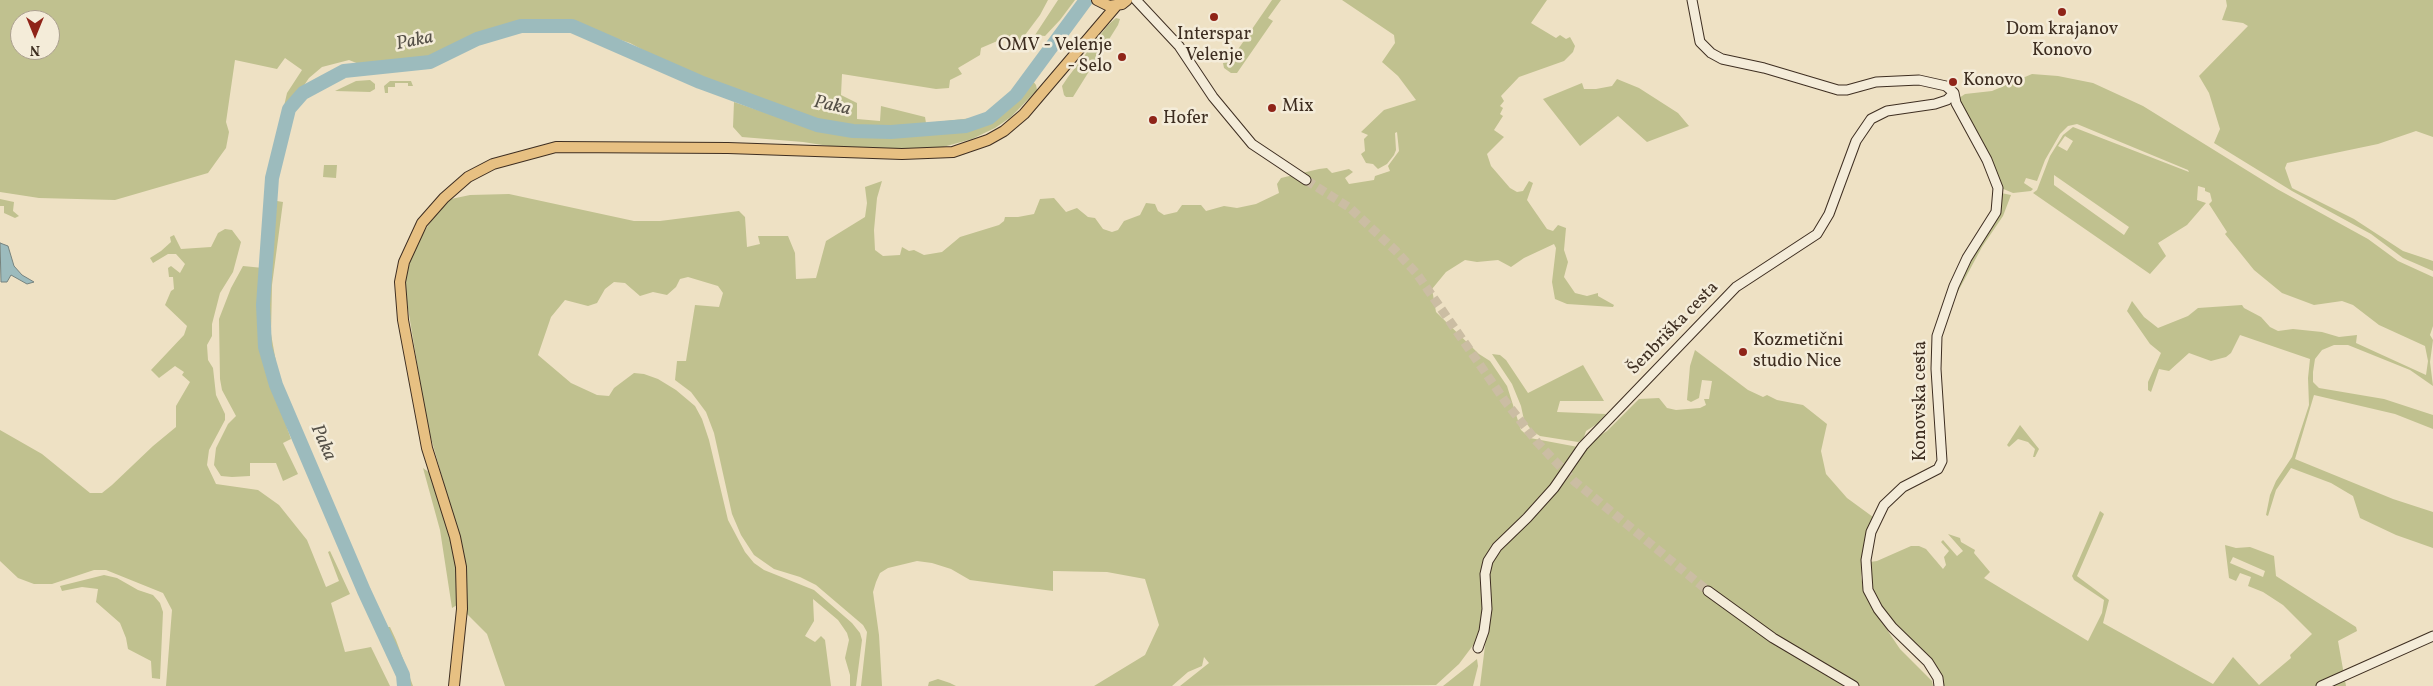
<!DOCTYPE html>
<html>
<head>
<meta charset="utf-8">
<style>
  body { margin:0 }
  #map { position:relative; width:2433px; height:686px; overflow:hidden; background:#eee1c4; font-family:Vollkorn,serif }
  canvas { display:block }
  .north { position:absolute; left:10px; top:10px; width:50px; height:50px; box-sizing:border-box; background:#f4ecd9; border:1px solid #aba08f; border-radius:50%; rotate:180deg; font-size:14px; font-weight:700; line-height:20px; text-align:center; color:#3e2e21 }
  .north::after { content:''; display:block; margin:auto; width:18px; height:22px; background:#8f2418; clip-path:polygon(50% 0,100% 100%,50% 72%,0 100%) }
</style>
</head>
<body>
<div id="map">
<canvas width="2433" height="686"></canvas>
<div class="north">N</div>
</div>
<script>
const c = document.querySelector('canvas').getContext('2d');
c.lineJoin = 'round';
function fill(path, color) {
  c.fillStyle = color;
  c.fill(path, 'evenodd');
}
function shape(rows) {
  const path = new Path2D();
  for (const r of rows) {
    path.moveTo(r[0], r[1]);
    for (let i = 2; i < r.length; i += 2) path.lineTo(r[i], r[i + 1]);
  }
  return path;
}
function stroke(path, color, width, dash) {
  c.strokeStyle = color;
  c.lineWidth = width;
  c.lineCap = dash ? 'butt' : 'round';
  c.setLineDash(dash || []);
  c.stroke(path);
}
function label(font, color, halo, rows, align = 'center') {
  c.font = font + ' Vollkorn,serif';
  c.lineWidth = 5;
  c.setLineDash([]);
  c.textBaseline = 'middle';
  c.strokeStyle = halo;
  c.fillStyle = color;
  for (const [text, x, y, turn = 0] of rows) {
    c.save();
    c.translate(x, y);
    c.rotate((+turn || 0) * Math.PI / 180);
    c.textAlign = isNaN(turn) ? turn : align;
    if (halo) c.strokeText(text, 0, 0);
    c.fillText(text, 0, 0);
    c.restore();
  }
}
fill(shape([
  [0,0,1048,0,1040,15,1022,39,1013,44,1002,39,981,48,980,55,958,68,962,74,950,80,949,88,936,89,842,74,841,95,857,103,857,119,880,121,881,106,925,117,926,123,973,118,974,121,932,126,861,127,802,118,691,76,630,43,578,26,557,22,532,22,500,28,465,39,434,56,359,64,349,60,322,67,309,78,288,109,276,149,274,150,287,93,302,70,285,58,277,69,235,60,226,122,229,132,226,148,208,173,115,200,39,198,0,192],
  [20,20,50,20,50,50,20,50],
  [1058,0,1075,0,1060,20,1045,36,1035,35],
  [1272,0,1281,0,1268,18,1273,21,1237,73,1231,73,1224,68,1223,63,1230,61],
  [1342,0,1547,0,1531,23,1556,38,1560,35,1566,39,1570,37,1575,46,1573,52,1564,61,1519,77,1501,96,1504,101,1500,106,1503,108,1500,114,1503,116,1494,130,1504,137,1487,154,1491,166,1510,188,1517,192,1523,191,1529,181,1533,183,1527,200,1547,229,1553,231,1558,225,1566,228,1564,250,1568,262,1564,277,1575,293,1587,296,1598,293,1598,296,1614,305,1613,307,1567,304,1555,299,1552,282,1556,248,1554,244,1524,258,1511,267,1498,260,1477,262,1465,260,1446,272,1432,289,1436,312,1479,354,1490,361,1507,386,1521,430,1530,438,1578,447,1553,486,1488,556,1484,614,1477,640,1459,664,1436,685,1180,686,1209,663,1204,657,1202,666,1188,672,1172,686,1094,686,1145,655,1159,625,1145,579,1107,572,1053,571,1053,591,970,580,951,569,932,563,917,561,888,568,880,573,876,582,873,592,879,635,882,686,861,686,867,632,863,625,816,585,800,577,774,569,754,555,741,535,732,514,714,433,706,412,691,392,675,380,677,361,686,361,695,305,719,307,723,293,718,286,688,277,680,279,676,287,667,295,653,292,640,296,625,283,614,282,605,289,597,303,588,306,565,300,551,317,538,355,571,383,597,395,609,396,614,388,634,373,644,374,658,379,676,390,695,406,702,419,709,440,728,520,745,552,754,563,764,570,814,590,852,623,860,633,862,640,856,686,850,686,850,675,845,658,849,640,847,633,838,620,813,599,814,621,805,636,815,642,821,636,825,640,831,686,505,686,487,634,466,613,465,558,427,424,405,290,406,276,411,258,423,233,436,214,451,199,470,195,509,194,634,221,660,221,739,211,745,217,747,247,760,244,758,236,788,236,795,253,796,279,816,278,826,241,865,217,867,203,865,187,882,181,877,198,874,230,875,250,883,256,900,255,902,247,909,251,914,250,924,255,942,252,960,237,999,225,1004,221,1005,217,1018,217,1034,214,1040,199,1054,198,1066,212,1077,208,1088,217,1095,218,1103,229,1112,232,1118,230,1124,221,1140,215,1146,203,1155,204,1158,211,1164,215,1177,212,1182,205,1201,205,1206,211,1224,206,1237,208,1256,204,1279,193,1277,184,1281,178,1319,169,1327,168,1332,173,1349,169,1353,172,1345,178,1349,184,1374,180,1375,176,1390,171,1388,166,1399,151,1397,132,1395,133,1396,150,1394,155,1387,164,1378,169,1373,164,1366,163,1361,154,1365,151,1364,139,1368,135,1361,132,1384,110,1416,100,1398,76,1382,62,1395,43,1394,35],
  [2226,0,2433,0,2433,137,2416,131,2378,144,2287,163,2285,168,2292,188,2354,219,2403,251,2433,261,2433,271,2403,258,2371,234,2292,191,2214,143,2220,129,2209,93,2199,76,2248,26,2243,23,2222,20,2227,6],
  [1116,18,1120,19,1118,25,1073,97,1066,97,1064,95,1062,86,1068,77,1108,25],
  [2032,74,2058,76,2093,83,2143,106,2277,189,2368,239,2398,261,2433,277,2433,326,2430,335,2433,340,2430,362,2433,386,2410,370,2348,345,2334,345,2322,350,2315,359,2313,372,2313,382,2319,388,2384,399,2433,415,2433,429,2395,414,2314,395,2295,459,2393,499,2433,512,2433,548,2396,535,2360,518,2353,496,2331,483,2291,468,2276,490,2268,516,2266,515,2270,495,2276,481,2292,457,2309,405,2308,378,2310,359,2240,335,2231,353,2226,357,2211,361,2189,353,2169,371,2159,369,2151,392,2148,390,2148,382,2161,353,2150,344,2127,311,2132,301,2144,317,2158,328,2188,316,2198,308,2242,305,2244,308,2261,317,2270,327,2278,331,2293,329,2322,332,2339,337,2357,335,2356,343,2426,375,2428,361,2425,346,2379,325,2353,305,2342,301,2314,305,2282,293,2254,270,2225,234,2227,232,2209,204,2212,201,2210,193,2205,191,2205,188,2198,186,2197,200,2206,203,2187,225,2158,243,2166,256,2150,274,2033,193,2037,190,2050,156,2063,135,2073,127,2189,172,2188,170,2077,124,2068,126,2060,134,2045,160,2037,181,2026,178,2024,183,2033,189,2031,191,2013,193,2001,188,1959,98,1965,94,1992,91],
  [2065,136,2073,141,2067,151,2058,146],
  [2054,175,2129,227,2124,235,2054,185],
  [1617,79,1639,88,1678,113,1689,126,1647,142,1618,116,1580,146,1543,99,1582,83,1584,89,1596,89,1612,86],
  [370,80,375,84,375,89,370,92,335,91,356,81],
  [1032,80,1036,85,1037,90,1011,117,995,128,972,139,943,147,918,150,829,146,803,142,742,137,733,127,734,102,807,127,829,131,894,135,958,131,991,121,1017,99],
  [390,81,411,81,413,86,408,86,408,83,395,83,395,87,388,87,388,93,385,93,384,86],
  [324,165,337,165,336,178,323,177],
  [2001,193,2011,195,2003,216,1982,247,1955,297,1957,284],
  [0,199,14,202,13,211,19,216,15,218,4,213,4,206,0,206],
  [277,201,283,202,272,285,271,334,276,362,271,363,267,346,267,300],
  [225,229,232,230,241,242,233,272,220,293,212,324,212,336,207,345,208,360,213,368,216,395,225,414,225,420,209,450,207,465,216,484,258,490,279,505,307,540,326,587,339,581,328,552,330,551,350,594,331,603,345,652,371,647,390,686,166,686,172,610,163,593,106,570,94,570,52,584,34,584,18,578,0,561,0,430,42,454,90,493,102,493,112,485,153,446,176,427,176,406,190,382,182,375,184,372,175,366,159,378,151,370,184,335,187,326,165,305,171,291,174,289,173,277,169,277,168,268,171,266,180,273,185,264,176,254,168,254,153,263,150,258,161,251,171,242,170,237,174,235,181,249,211,247,218,233],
  [243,266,263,268,258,337,261,353,291,439,283,443,298,474,283,481,276,463,250,463,250,476,232,477,221,476,214,465,216,448,228,424,236,416,222,390,220,379,219,319,231,288],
  [1695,350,1748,390,1763,397,1767,395,1777,400,1803,405,1827,424,1821,451,1826,474,1847,498,1873,517,1862,559,1861,577,1864,591,1873,609,1900,649,1932,681,1933,686,1480,686,1489,614,1488,574,1498,550,1591,441,1607,431,1639,399,1659,398,1667,408,1676,410,1700,408,1706,405,1704,399,1709,399,1712,381,1702,380,1699,398,1691,402,1687,400,1690,366],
  [1492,354,1500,355,1506,360,1528,393,1583,365,1604,401,1560,401,1557,412,1606,414,1597,424,1586,431,1583,440,1578,442,1540,436,1532,431,1524,420,1521,406,1512,384],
  [2020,425,2039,449,2035,457,2033,457,2035,449,2028,442,2018,439,2009,447,2007,445],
  [423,468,430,473,454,552,457,567,457,605,452,608,440,530],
  [2100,511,2104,514,2077,576,2109,600,2103,623,2213,684,2233,657,2259,685,2291,658,2290,655,2312,634,2283,605,2263,592,2248,586,2251,577,2240,573,2236,581,2229,578,2225,545,2236,548,2250,547,2274,556,2276,576,2356,627,2357,631,2338,641,2346,686,1944,686,1943,675,1918,658,1870,592,1870,562,1877,561,1911,546,1919,546,1926,549,1943,569,1946,565,1944,557,1949,551,1941,542,1943,540,1957,556,1963,551,1948,534,1960,538,1961,542,1975,550,1974,553,1990,572,1984,578,2088,641,2102,613,2104,600,2074,580,2072,576],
  [2233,557,2265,571,2263,577,2230,563],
  [104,575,117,578,138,590,153,595,160,603,163,612,160,679,152,678,151,661,128,649,126,638,120,623,96,602,98,589,82,587,62,591,60,586],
  [385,627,390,627,396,640,413,686,408,686],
  [1477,659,1478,666,1473,686,1443,686],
  [938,679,950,683,956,686,928,686,929,682]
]), '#c0c18f');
const water = shape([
  [0,243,8,246,14,266,22,275,34,282,27,284,11,275,7,282,1,282,0,243]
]);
fill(water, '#9cbbbd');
stroke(water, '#76837f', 1);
stroke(shape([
  [404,686,403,675,364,591,276,385,265,347,263,305,272,178,289,109,303,93,344,71,430,62,477,39,521,26,572,26,700,82,817,125,853,131,891,132,966,126,989,118,1016,95,1086,0]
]), '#9cbbbd', 14);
stroke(shape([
  [1306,180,1350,208,1396,251,1417,274,1505,401,1537,442,1574,481,1708,591]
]), '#cbbda3', 9, [9, 4.5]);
const secondary = shape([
  [1136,0,1179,46,1213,97,1252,144,1306,180],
  [1692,0,1700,42,1711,53,1722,59,1764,68,1838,90,1847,90,1876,82,1919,80,1946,86,1954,93,1956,103,1987,160,1998,188,1996,212,1967,258,1954,286,1937,336,1936,369,1942,461,1938,469,1903,487,1884,505,1871,532,1866,560,1868,590,1878,609,1892,627,1928,662,1938,678,1939,686],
  [1708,591,1773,638,1854,686],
  [1478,648,1484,631,1487,609,1485,574,1488,561,1497,547,1527,518,1554,488,1583,446,1736,287,1817,234,1829,214,1856,141,1871,119,1887,111,1935,104,1947,100,1954,93],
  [2321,686,2433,636]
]);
const primary = shape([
  [1097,0,1109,6,1122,4,1127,0],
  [454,686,462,609,461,567,455,537,427,448,403,320,400,282,404,262,422,223,444,198,468,177,493,164,556,147,728,148,902,154,953,152,988,140,1004,131,1024,114,1116,6]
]);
stroke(secondary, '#3e2e21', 11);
stroke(primary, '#3e2e21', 12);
stroke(secondary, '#f4ecd9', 9);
stroke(primary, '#e7c082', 10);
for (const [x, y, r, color] of [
  [2062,12,5,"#8f2418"],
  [1214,17,5,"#8f2418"],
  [1122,57,5,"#8f2418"],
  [1953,82,5,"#8f2418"],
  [1272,108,5,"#8f2418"],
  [1153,120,5,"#8f2418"],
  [1743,352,5,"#8f2418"]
]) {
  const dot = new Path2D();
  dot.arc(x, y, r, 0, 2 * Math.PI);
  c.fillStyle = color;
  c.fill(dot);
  stroke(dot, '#f4ecd9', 2);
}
label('18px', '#3e2e21', '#f4ecd9', [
  ["Dom krajanov",2062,31,"center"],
  ["Konovo",2062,52,"center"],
  ["Interspar",1214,36,"center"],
  ["Velenje",1214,57,"center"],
  ["OMV - Velenje",1112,47,"right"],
  ["- Selo",1112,68,"right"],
  ["Konovo",1963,82],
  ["Mix",1282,108],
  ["Hofer",1163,120],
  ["Kozmetični",1753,342],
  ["studio Nice",1753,363]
], 'left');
label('18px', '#3e2e21', '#f4ecd9', [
  ["Šenbriška cesta",1674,329,-46],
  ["Konovska cesta",1922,401,-90]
]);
label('italic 19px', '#565148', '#f4ecd9', [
  ["Paka",415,42,-12],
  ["Paka",832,107,12],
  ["Paka",322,443,66]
]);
</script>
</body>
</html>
